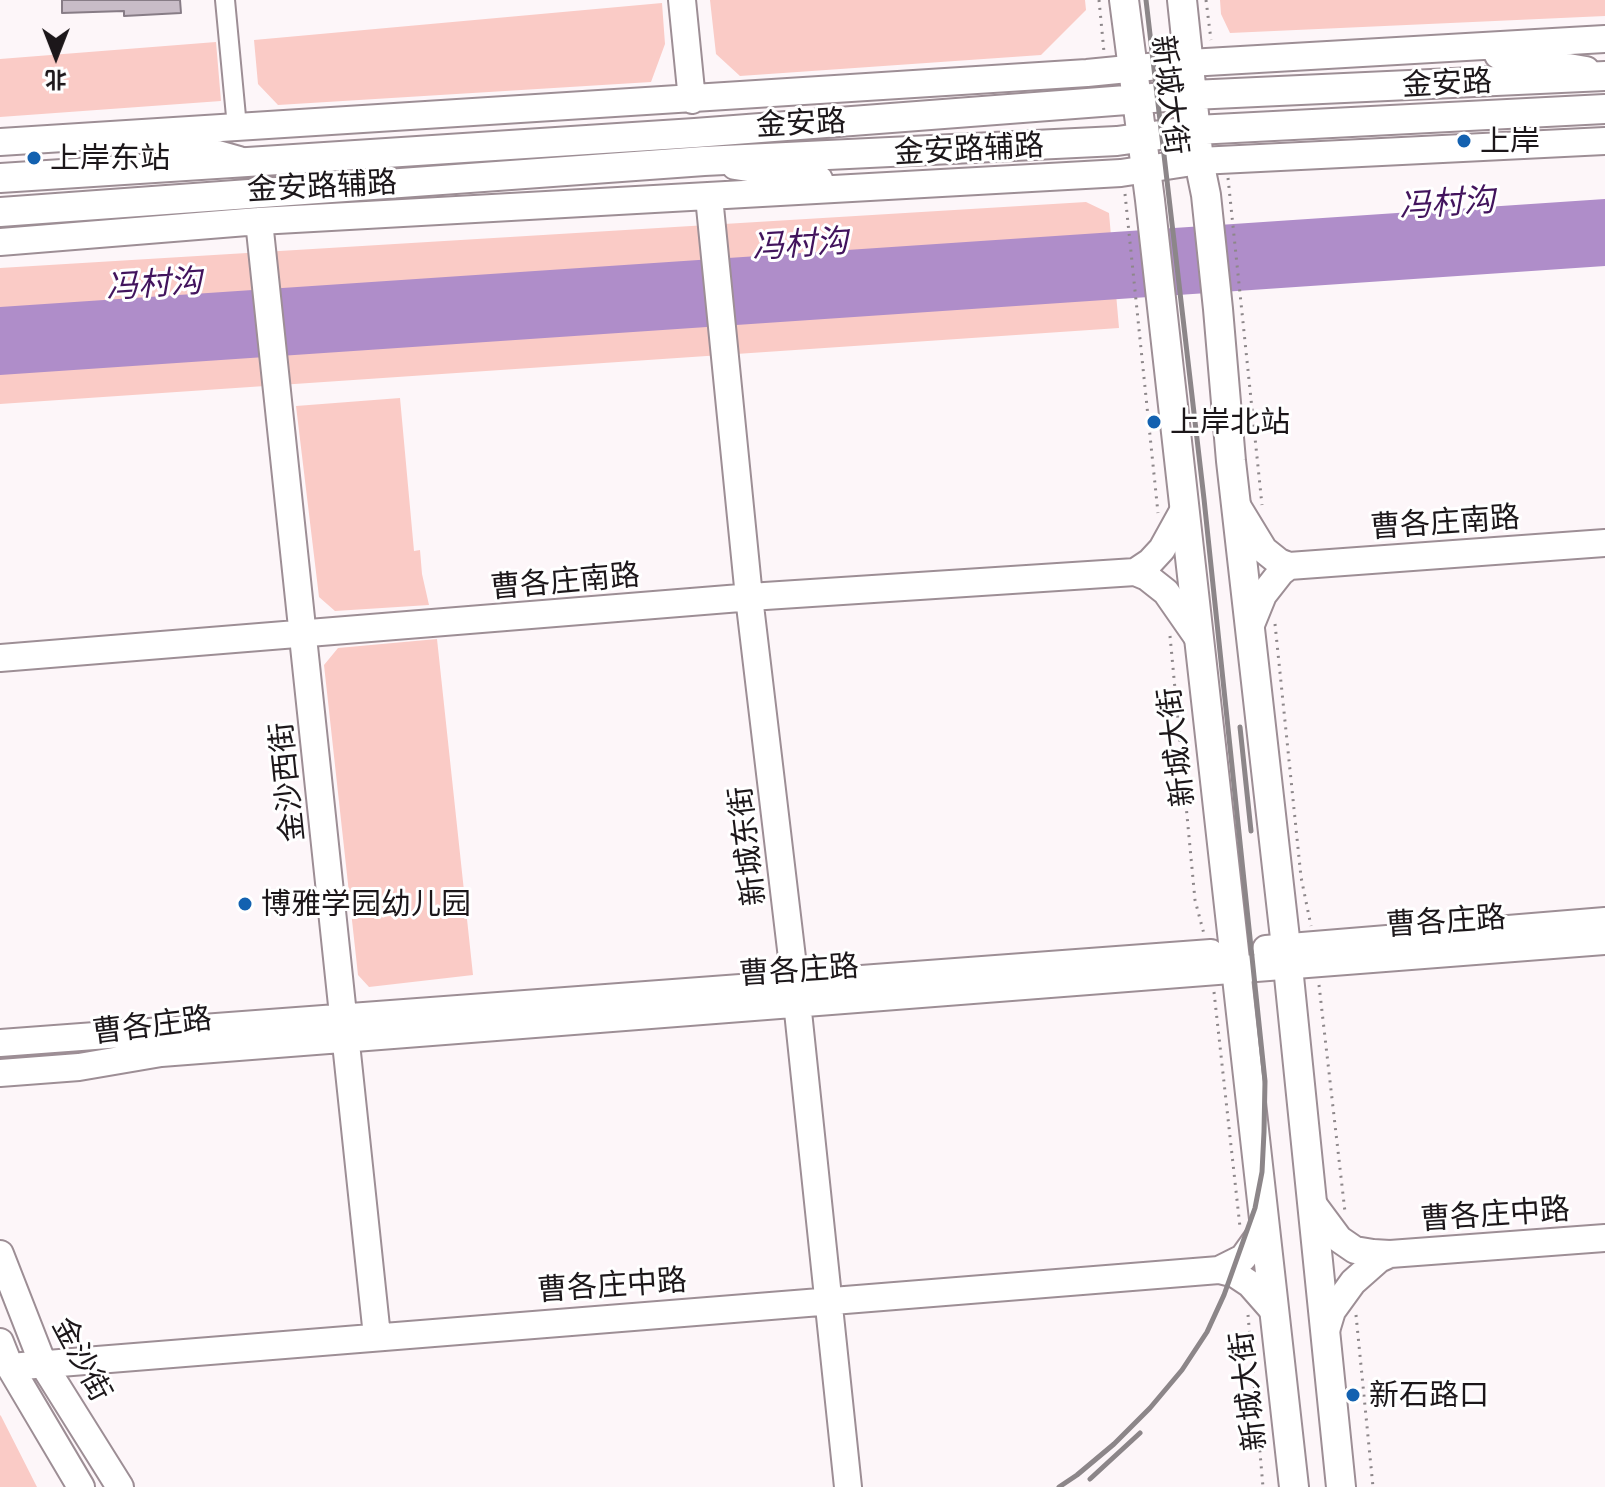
<!DOCTYPE html>
<html>
<head>
<meta charset="utf-8">
<style>
  body { margin:0 }
  #map { position:relative; width:1605px; height:1487px; overflow:hidden; background:#fdf6f9; font-family:Commissioner,"Noto Sans SC",sans-serif }
  canvas { display:block }
  .north { position:absolute; left:16px; top:16px; width:80px; height:80px; -webkit-text-stroke:6px #fff; paint-order:stroke; rotate:180deg; font-size:22px; font-weight:700; line-height:32px; text-align:center; color:#1c171a }
  .north::after { content:''; display:block; margin:auto; width:28px; height:36px; background:#1c171a; clip-path:polygon(50% 0,100% 100%,50% 72%,0 100%) }
</style>
</head>
<body>
<div id="map">
<canvas width="1605" height="1487"></canvas>
<div class="north">北</div>
</div>
<script>
const c = document.querySelector('canvas').getContext('2d');
c.lineJoin = 'round';
function fill(path, color) {
  c.fillStyle = color;
  c.fill(path, 'evenodd');
}
function shape(rows) {
  const path = new Path2D();
  for (const r of rows) {
    path.moveTo(r[0], r[1]);
    for (let i = 2; i < r.length; i += 2) path.lineTo(r[i], r[i + 1]);
  }
  return path;
}
function stroke(path, color, width, dash) {
  c.strokeStyle = color;
  c.lineWidth = width;
  c.lineCap = dash ? 'butt' : 'round';
  c.setLineDash(dash || []);
  c.stroke(path);
}
function label(font, color, halo, rows, align = 'center') {
  c.font = font + ' Commissioner,"Noto Sans SC",sans-serif';
  c.lineWidth = 6;
  c.setLineDash([]);
  c.textBaseline = 'middle';
  c.strokeStyle = halo;
  c.fillStyle = color;
  for (const [text, x, y, turn = 0] of rows) {
    c.save();
    c.translate(x, y);
    c.rotate((+turn || 0) * Math.PI / 180);
    c.textAlign = isNaN(turn) ? turn : align;
    if (halo) c.strokeText(text, 0, 0);
    c.fillText(text, 0, 0);
    c.restore();
  }
}
fill(shape([
  [710,0,1085,0,1086,10,1041,55,740,76,716,54],
  [1220,0,1605,0,1605,16,1230,33,1221,14],
  [662,3,665,44,651,82,278,105,258,84,254,40],
  [216,42,221,101,0,117,0,59],
  [1086,202,1109,213,1119,328,0,404,0,268],
  [400,398,414,551,420,550,422,574,429,605,335,611,319,597,296,406],
  [437,639,473,975,369,987,358,975,324,665,338,648],
  [0,1415,1,1416,37,1487,0,1487]
]), '#facbc6');
fill(shape([
  [1605,199,1605,266,0,375,0,307]
]), '#af8dc9');
const building = shape([
  [62,0,180,0,181,13,124,16,124,11,62,13,62,0]
]);
fill(building, '#c8bcc7');
stroke(building, '#877c86', 2);
const street = shape([
  [225,0,237,127]
]);
const secondary = shape([
  [682,0,692,100],
  [1498,55,1586,70],
  [161,138,239,160],
  [0,142,1087,73,1189,63,1605,39],
  [735,166,819,179],
  [709,197,749,597,795,983,848,1487],
  [259,221,377,1336],
  [0,242,259,221,1121,173,1199,161,1605,141],
  [1236,504,1264,550,1279,562,1289,566,1605,543],
  [1135,572,1150,562,1162,549,1183,511],
  [1250,627,1263,595,1281,572,1289,566],
  [0,658,765,596,1135,572,1147,577,1166,592,1198,638],
  [1266,949,1605,921],
  [0,1043,1211,953],
  [0,1073,79,1067,161,1053,1605,941],
  [1313,1204,1339,1239,1355,1250,1373,1253,1390,1254,1605,1238],
  [0,1254,43,1364,120,1487],
  [1219,1270,1243,1258,1263,1230],
  [1325,1334,1332,1311,1353,1282,1379,1259,1390,1254],
  [0,1342,10,1367,81,1487],
  [10,1367,1219,1270,1235,1274,1250,1284,1272,1309]
]);
const primary = shape([
  [1124,0,1150,200,1294,1487],
  [1182,0,1199,161,1206,195,1218,309,1231,461,1286,947,1341,1487],
  [0,178,695,133,1192,95,1605,76],
  [0,212,704,161,1117,141,1196,130,1605,109]
]);
stroke(street, '#9d8e95', 22);
stroke(secondary, '#9d8e95', 30);
stroke(primary, '#9d8e95', 32);
stroke(shape([
  [1099,0,1104,52],
  [1206,0,1211,40],
  [1228,178,1262,505],
  [1125,194,1158,513],
  [1275,624,1301,877,1311,926],
  [1170,636,1195,900,1204,934],
  [1319,985,1345,1212],
  [1214,992,1240,1227],
  [1248,1315,1263,1487],
  [1356,1315,1373,1487]
]), '#8d878a', 3, [2, 6]);
stroke(street, '#fff', 18);
stroke(secondary, '#fff', 26);
stroke(primary, '#fff', 28);
stroke(shape([
  [1240,727,1251,831],
  [1090,1479,1140,1433],
  [1059,1487,1077,1475,1114,1444,1150,1408,1182,1370,1207,1332,1224,1295,1255,1208,1262,1172,1264,1132,1265,1081,1204,499,1146,0]
]), '#8c8689', 5);
for (const [x, y, r, color] of [
  [1464,141,8,"#1361b0"],
  [34,158,8,"#1361b0"],
  [1154,422,8,"#1361b0"],
  [245,904,8,"#1361b0"],
  [1353,1395,8,"#1361b0"]
]) {
  const dot = new Path2D();
  dot.arc(x, y, r, 0, 2 * Math.PI);
  c.fillStyle = color;
  c.fill(dot);
  stroke(dot, '#fff', 3);
}
label('30px', '#1c171a', '#fff', [
  ["金安路",1447,83,-3],
  ["新城大街",1170,95,83],
  ["金安路",801,123,-3],
  ["金安路辅路",969,149,-3],
  ["金安路辅路",322,186,-3],
  ["曹各庄南路",1445,522,-4],
  ["曹各庄南路",565,581,-5],
  ["新城大街",1176,747,-97],
  ["金沙西街",287,782,-96],
  ["新城东街",747,846,-97],
  ["曹各庄路",1446,921,-4],
  ["曹各庄路",799,970,-4],
  ["曹各庄路",152,1025,-7],
  ["曹各庄中路",1495,1214,-4],
  ["曹各庄中路",612,1285,-4],
  ["金沙街",82,1359,62],
  ["新城大街",1248,1391,-97]
]);
label('30px', '#1c171a', '#fff', [
  ["上岸",1480,141],
  ["上岸东站",50,158],
  ["上岸北站",1170,422],
  ["博雅学园幼儿园",261,904],
  ["新石路口",1369,1395]
], 'left');
label('italic 32px', '#42145d', '#fff', [
  ["冯村沟",1447,203,-4],
  ["冯村沟",800,244,-4],
  ["冯村沟",154,284,-4]
]);
</script>
</body>
</html>
